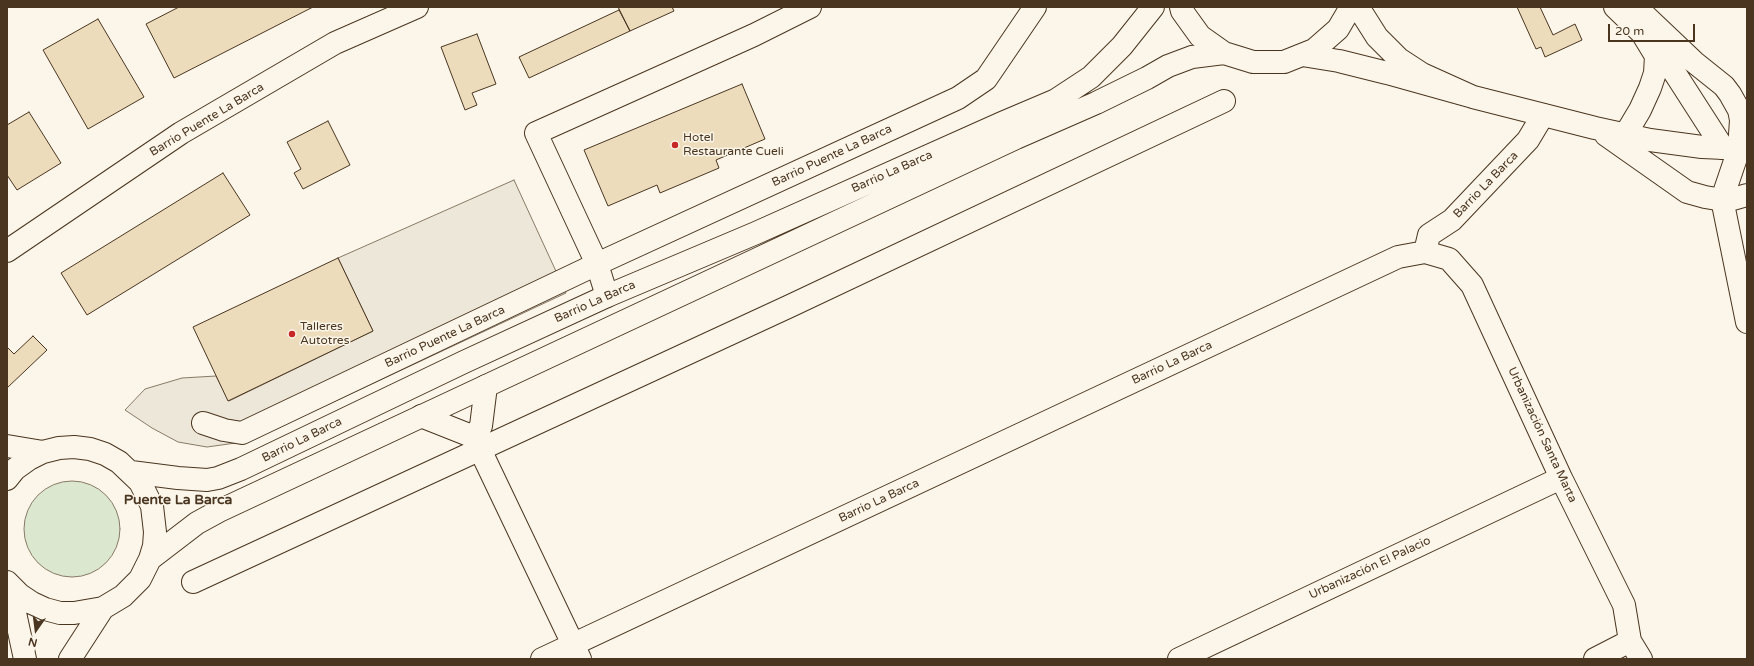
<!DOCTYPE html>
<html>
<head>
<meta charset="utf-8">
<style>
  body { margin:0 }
  #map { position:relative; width:1754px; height:666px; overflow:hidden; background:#fbf6e9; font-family:"Varela Round",sans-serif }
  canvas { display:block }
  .frame { position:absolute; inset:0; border:8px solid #4a3520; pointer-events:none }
  .north { position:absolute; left:16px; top:610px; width:40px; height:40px; -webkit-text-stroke:3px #fbf6e9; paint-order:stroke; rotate:194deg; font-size:11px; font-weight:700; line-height:16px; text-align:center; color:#4a3520 }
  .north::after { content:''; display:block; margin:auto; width:14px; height:18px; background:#4a3520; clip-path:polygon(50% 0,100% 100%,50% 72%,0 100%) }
  .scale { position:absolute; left:1608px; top:24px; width:87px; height:18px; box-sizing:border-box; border:2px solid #4a3520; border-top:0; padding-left:5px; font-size:12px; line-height:14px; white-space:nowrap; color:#4a3520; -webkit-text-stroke:3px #fbf6e9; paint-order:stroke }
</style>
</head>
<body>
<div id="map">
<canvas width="1754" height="666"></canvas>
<div class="frame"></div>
<div class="north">N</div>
<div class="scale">20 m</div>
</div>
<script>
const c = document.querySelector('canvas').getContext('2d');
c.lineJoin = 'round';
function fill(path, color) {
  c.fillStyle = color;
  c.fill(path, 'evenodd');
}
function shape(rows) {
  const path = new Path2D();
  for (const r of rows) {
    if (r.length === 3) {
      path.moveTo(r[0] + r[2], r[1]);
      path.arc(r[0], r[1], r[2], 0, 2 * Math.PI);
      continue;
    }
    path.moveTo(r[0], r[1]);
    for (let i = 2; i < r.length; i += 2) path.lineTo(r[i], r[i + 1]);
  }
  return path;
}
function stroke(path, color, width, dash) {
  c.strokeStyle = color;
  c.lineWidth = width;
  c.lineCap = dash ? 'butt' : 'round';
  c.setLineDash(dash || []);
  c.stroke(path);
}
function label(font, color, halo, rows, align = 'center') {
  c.font = font + ' "Varela Round",sans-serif';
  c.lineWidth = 3;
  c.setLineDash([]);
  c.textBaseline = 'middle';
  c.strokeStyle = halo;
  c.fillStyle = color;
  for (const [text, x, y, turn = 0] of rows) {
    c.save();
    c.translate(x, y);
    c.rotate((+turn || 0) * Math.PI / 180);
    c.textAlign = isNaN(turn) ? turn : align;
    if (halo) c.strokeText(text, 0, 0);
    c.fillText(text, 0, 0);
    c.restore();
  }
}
const green = shape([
  [72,529,48]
]);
fill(green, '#dce7d0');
stroke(green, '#887966', 1);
const parking = shape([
  [514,180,566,293,250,441,207,447,178,442,152,428,125,410,145,389,182,378,216,376,229,401,373,331,338,258,514,180]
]);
fill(parking, '#ede7d9');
stroke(parking, '#887966', 1);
const building = shape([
  [179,7,313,7,174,78,146,24,179,7],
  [618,7,672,7,674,11,630,31,618,7],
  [1517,7,1540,7,1553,35,1575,24,1582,40,1545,57,1541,47,1536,49,1517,7],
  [619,10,630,31,529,78,519,57,619,10],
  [98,19,144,97,88,129,43,50,98,19],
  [477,34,496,84,472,93,477,105,465,110,441,47,477,34],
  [742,84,765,139,716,160,719,168,660,193,657,185,608,206,584,150,742,84],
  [29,112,61,163,17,190,7,175,7,125,29,112],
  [328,121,350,165,303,189,294,173,301,169,287,142,328,121],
  [223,173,250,215,87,315,61,273,223,173],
  [338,258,373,331,228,401,193,327,338,258],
  [33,336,47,350,7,388,7,347,14,354,33,336]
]);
fill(building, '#ecdcbc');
stroke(building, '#4a3520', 1);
const minor = shape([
  [1615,7,1642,33,1656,56,1669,64,1723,148],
  [1636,7,1694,62,1724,86,1730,94,1739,110,1741,120,1739,149],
  [1625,135,1640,110,1650,88,1655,73,1656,56],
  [1722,199,1747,322],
  [7,251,181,133,335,43,417,7],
  [1425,252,1429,235,1452,220,1528,140,1543,115],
  [607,296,597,264,536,133,754,35,810,7],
  [421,416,474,437,580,659],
  [203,423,224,430,242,433,597,264,958,98,986,79,1035,7],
  [474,437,481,426,486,386],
  [193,582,790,306,1224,101],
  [542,659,1398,257,1425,252,1449,259,1472,285,1561,478,1624,605,1630,641,1641,659],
  [1179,659,1561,478],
  [1595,659,1630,641]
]);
const major = shape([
  [1181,7,1182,11,1200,36,1224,53,1253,62,1284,62,1314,50,1338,29,1351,7],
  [1302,55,1339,61,1387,73,1473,97,1422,74,1399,59,1377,37,1358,7],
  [1473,97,1595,128,1650,140,1702,147,1747,149],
  [1606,135,1687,192,1705,197,1717,199,1733,199,1747,195],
  [1722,199,1739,149],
  [7,446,43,452],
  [131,472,178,478,207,480,218,478,241,469,464,362,607,296,756,233,1002,123,1056,100,1091,77,1122,46,1153,7],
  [7,479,15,469,29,459,43,452,59,448,74,447,90,449,105,454,119,462,140,482,152,506,155,532,154,546,150,559,140,579,123,596,103,608,74,613,60,613,45,609,32,603,20,595,7,582],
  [150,559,197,523,219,511,1016,138,1096,103,1147,78,1168,66,1192,57,1224,53],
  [9,585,25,659],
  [70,659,103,608]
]);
stroke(minor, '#4a3520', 24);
stroke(major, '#4a3520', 24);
stroke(minor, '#fbf6e9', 22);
stroke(major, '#fbf6e9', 22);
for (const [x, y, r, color] of [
  [675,145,4,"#c62828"],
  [292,334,4,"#c62828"]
]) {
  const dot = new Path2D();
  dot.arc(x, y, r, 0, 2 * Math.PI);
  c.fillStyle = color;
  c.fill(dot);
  stroke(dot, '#fbf6e9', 1.5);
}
label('12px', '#4a3520', '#fbf6e9', [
  ["Barrio Puente La Barca",207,120,-31],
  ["Barrio Puente La Barca",832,156,-25],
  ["Barrio La Barca",892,172,-24],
  ["Barrio La Barca",1486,185,-46],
  ["Barrio La Barca",595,302,-24],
  ["Barrio Puente La Barca",445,337,-25],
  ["Barrio La Barca",1172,363,-25],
  ["Urbanización Santa Marta",1542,435,65],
  ["Barrio La Barca",302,440,-26],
  ["Barrio La Barca",879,501,-25],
  ["Urbanización El Palacio",1370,568,-25]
]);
label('12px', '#4a3520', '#fbf6e9', [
  ["Hotel",683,138],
  ["Restaurante Cueli",683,152],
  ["Talleres",300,327],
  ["Autotres",300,341]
], 'left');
label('bold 14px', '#4a3520', '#fbf6e9', [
  ["Puente La Barca",178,500]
]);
</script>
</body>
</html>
